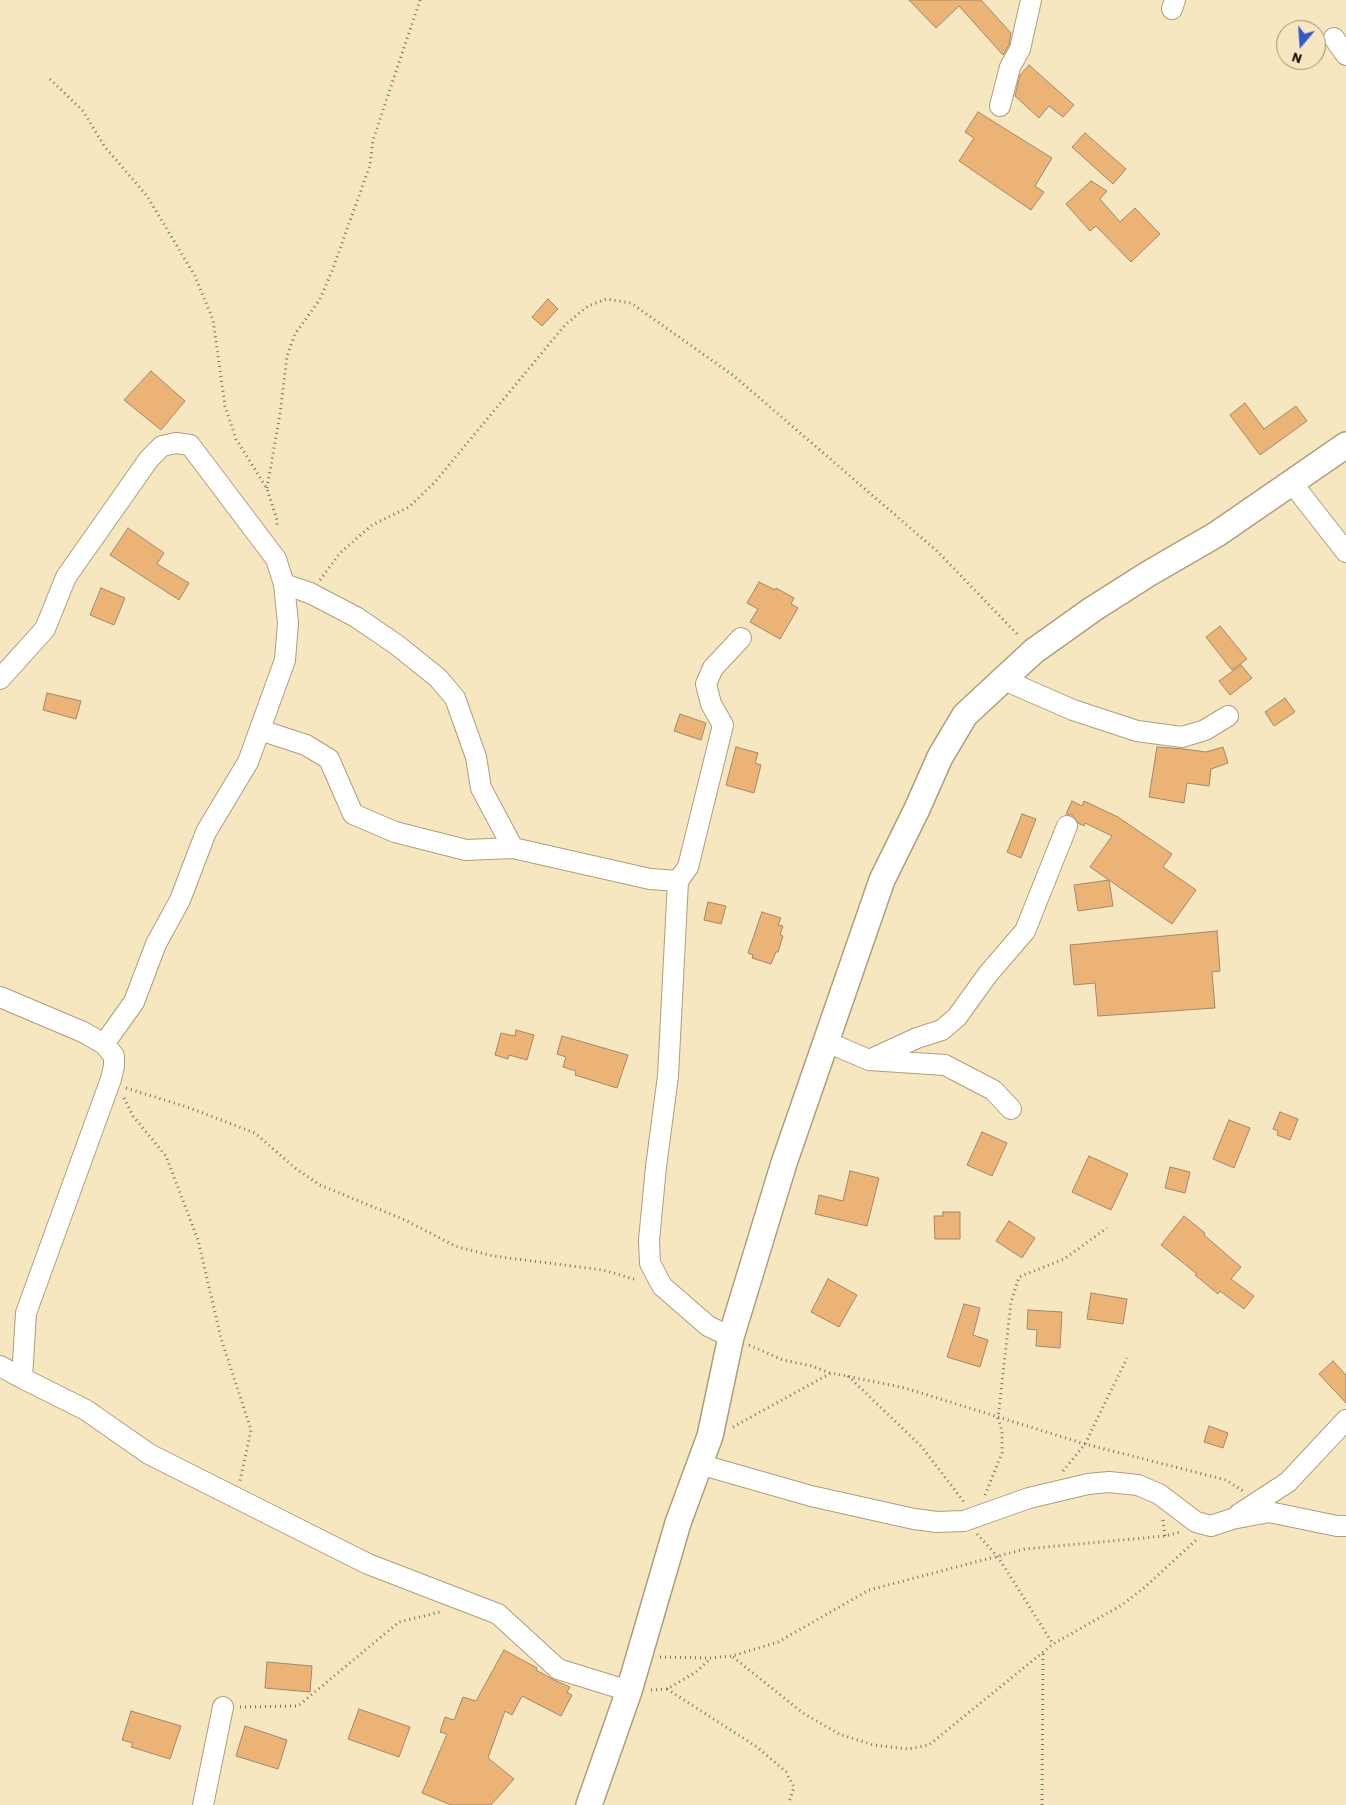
<!DOCTYPE html>
<html>
<head>
<meta charset="utf-8">
<style>
  body { margin:0 }
  #map { position:relative; width:1346px; height:1805px; overflow:hidden; background:#f7e7c1; font-family:Barlow,sans-serif }
  canvas { display:block }
  .north { position:absolute; left:1276px; top:20px; width:50px; height:50px; box-sizing:border-box; background:#f7e7c1; border:1px solid #9b8f74; border-radius:50%; rotate:198deg; font-size:14px; font-weight:700; line-height:20px; text-align:center; color:#100b01 }
  .north::after { content:''; display:block; margin:auto; width:18px; height:22px; background:#3758c9; clip-path:polygon(50% 0,100% 100%,50% 72%,0 100%) }
</style>
</head>
<body>
<div id="map">
<canvas width="1346" height="1805"></canvas>
<div class="north">N</div>
</div>
<script>
const c = document.querySelector('canvas').getContext('2d');
c.lineJoin = 'round';
function fill(path, color) {
  c.fillStyle = color;
  c.fill(path, 'evenodd');
}
function shape(rows) {
  const path = new Path2D();
  for (const r of rows) {
    path.moveTo(r[0], r[1]);
    for (let i = 2; i < r.length; i += 2) path.lineTo(r[i], r[i + 1]);
  }
  return path;
}
function stroke(path, color, width, dash) {
  c.strokeStyle = color;
  c.lineWidth = width;
  c.lineCap = dash ? 'butt' : 'round';
  c.setLineDash(dash || []);
  c.stroke(path);
}
const building = shape([
  [909,0,981,0,1011,33,1009,45,1003,55,959,6,936,28,909,0],
  [1029,65,1074,105,1063,117,1049,106,1039,118,1015,96,1020,75,1029,65],
  [978,112,1052,158,1035,186,1044,192,1031,210,959,161,974,138,965,132,978,112],
  [1085,133,1126,169,1113,184,1072,147,1085,133],
  [1091,181,1107,191,1100,199,1120,222,1135,208,1160,234,1131,262,1096,226,1090,231,1066,204,1091,181],
  [548,299,558,309,542,326,532,317,548,299],
  [151,371,185,401,161,430,124,400,151,371],
  [1245,403,1264,429,1296,406,1307,421,1260,455,1230,415,1245,403],
  [128,528,164,553,157,564,189,583,179,600,110,555,128,528],
  [759,582,775,590,776,588,794,598,791,604,798,608,780,639,750,622,758,609,747,603,759,582],
  [101,588,125,598,114,625,90,615,101,588],
  [1220,626,1247,659,1232,670,1206,637,1220,626],
  [1241,665,1252,678,1230,695,1219,681,1241,665],
  [47,693,81,701,76,719,43,710,47,693],
  [1285,698,1295,712,1274,726,1265,712,1285,698],
  [680,714,706,723,701,740,674,731,680,714],
  [736,747,758,753,755,763,761,765,754,793,726,785,736,747],
  [1157,747,1184,749,1206,752,1223,747,1228,763,1211,769,1209,786,1187,783,1184,803,1149,797,1157,747],
  [1072,801,1082,806,1084,801,1118,817,1172,854,1163,867,1196,890,1172,924,1109,880,1113,906,1078,911,1074,885,1109,880,1090,867,1112,836,1085,823,1084,826,1078,823,1072,815,1066,814,1072,801],
  [1022,814,1036,819,1021,858,1007,852,1022,814],
  [708,902,726,906,721,924,704,920,708,902],
  [762,912,781,918,778,925,783,926,780,935,783,936,778,952,776,952,771,964,752,958,753,955,748,953,762,912],
  [1217,931,1220,971,1212,972,1215,1008,1098,1016,1095,983,1074,985,1070,945,1217,931],
  [516,1030,534,1035,527,1060,509,1055,508,1059,495,1055,501,1033,515,1036,516,1030],
  [562,1036,628,1055,617,1088,575,1075,576,1071,563,1067,566,1057,557,1054,562,1036],
  [1280,1112,1298,1119,1290,1140,1277,1135,1278,1131,1273,1129,1280,1112],
  [1229,1120,1250,1128,1234,1168,1213,1159,1229,1120],
  [982,1132,1007,1143,992,1176,967,1165,982,1132],
  [1089,1156,1128,1174,1111,1210,1072,1192,1089,1156],
  [1170,1167,1190,1172,1185,1193,1165,1188,1170,1167],
  [850,1171,879,1178,867,1226,815,1214,819,1195,843,1201,850,1171],
  [943,1212,960,1212,960,1239,935,1239,934,1216,943,1216,943,1212],
  [1184,1216,1205,1233,1204,1235,1241,1267,1231,1279,1254,1296,1244,1309,1220,1291,1218,1294,1195,1275,1197,1274,1161,1245,1184,1216],
  [1009,1221,1035,1238,1022,1258,996,1241,1009,1221],
  [828,1279,857,1295,839,1327,811,1312,828,1279],
  [1091,1293,1127,1299,1123,1324,1087,1319,1091,1293],
  [964,1304,980,1308,973,1335,988,1340,980,1367,947,1357,964,1304],
  [1028,1310,1062,1312,1060,1348,1036,1346,1037,1330,1027,1329,1028,1310],
  [1333,1361,1346,1375,1346,1403,1319,1374,1333,1361],
  [1209,1426,1228,1433,1223,1448,1204,1442,1209,1426],
  [504,1650,537,1668,536,1670,554,1680,570,1687,567,1692,572,1695,561,1716,522,1696,512,1715,505,1711,488,1758,514,1779,491,1805,451,1805,422,1793,447,1734,440,1732,445,1717,454,1720,463,1697,476,1701,504,1650],
  [267,1662,312,1666,310,1692,265,1688,267,1662],
  [359,1709,410,1727,399,1757,348,1739,359,1709],
  [131,1711,181,1726,170,1759,131,1747,133,1743,122,1740,131,1711],
  [245,1726,287,1740,278,1769,236,1756,245,1726]
]);
fill(building, '#ecb376');
stroke(building, '#a2876b', 1);
const minor = shape([
  [1172,9,1175,0],
  [1334,38,1346,55],
  [1000,106,1010,67,1020,49,1031,0],
  [1292,483,1346,552],
  [284,584,310,593,356,617,397,645,438,678,455,698,476,757,481,788,513,848,650,879,678,881,688,867,723,725,711,704,706,684,713,668,741,638],
  [0,679,45,629,66,577,149,459,162,446,176,443,190,445,276,559,284,584,288,623,285,660,248,762,206,832,180,900,156,944,134,1002,104,1044],
  [1002,679,1073,710,1137,731,1182,737,1205,730,1228,716],
  [260,730,306,745,329,759,353,814,395,832,466,850,513,848],
  [678,881,668,1076,656,1167,649,1240,650,1263,662,1286,708,1326,731,1337],
  [0,997,83,1032,104,1044,114,1056,114,1066,111,1079,26,1313,22,1378,86,1410,149,1454,368,1564,498,1614,558,1669,629,1691],
  [827,1042,869,1060,945,1065,993,1090,1011,1109],
  [869,1060,917,1038,942,1030,957,1017,988,974,1025,931,1067,826],
  [0,1366,22,1378],
  [699,1464,811,1496,914,1519,937,1522,964,1521,1029,1498,1088,1484,1109,1482,1138,1485,1159,1494,1196,1522,1211,1526,1232,1519,1269,1512,1337,1526,1346,1526],
  [1239,1514,1288,1482,1346,1420],
  [203,1805,223,1707]
]);
const tertiary = shape([
  [589,1805,629,1691,678,1523,710,1436,731,1337,784,1163,882,880,917,809,940,757,965,715,1034,651,1093,609,1148,574,1217,534,1346,445]
]);
stroke(minor, '#ae9e7b', 22);
stroke(tertiary, '#ae9e7b', 28);
stroke(shape([
  [50,79,83,111,105,147,147,196,195,276,213,320,225,406,236,439,267,489,277,520,277,528],
  [267,488,280,414,287,356,295,334,320,299,332,271,370,165,373,140,420,0],
  [320,580,340,553,372,525,409,507,435,482,565,325,588,306,606,299,631,303,734,376,937,551,1019,636],
  [126,1088,187,1107,255,1133,295,1168,320,1185,405,1220,455,1246,493,1256,603,1270,637,1280],
  [124,1098,133,1116,166,1156,198,1240,221,1338,251,1430,240,1481],
  [749,1345,783,1360,812,1366,830,1373],
  [848,1376,921,1446,964,1502],
  [733,1427,831,1373,905,1388,1085,1444,1226,1480,1243,1491],
  [1063,1471,1085,1444,1127,1358],
  [985,1495,1002,1453,1002,1431,998,1418,1011,1302,1019,1277,1064,1259,1107,1228],
  [1163,1520,1165,1536],
  [977,1534,998,1557,1053,1644],
  [660,1657,710,1658,732,1656,778,1642,869,1590,1025,1549,1165,1536,1181,1532],
  [733,1657,803,1713,839,1734,873,1745,908,1749,929,1745,1053,1644,1122,1605,1145,1587,1196,1540],
  [667,1689,757,1747,786,1772,794,1787,789,1802],
  [651,1690,667,1689,696,1672,710,1659],
  [240,1707,298,1706,399,1622,440,1612],
  [1042,1805,1043,1653]
]), '#7d725b', 3, [1, 4]);
stroke(minor, '#fff', 20);
stroke(tertiary, '#fff', 25);
</script>
</body>
</html>
